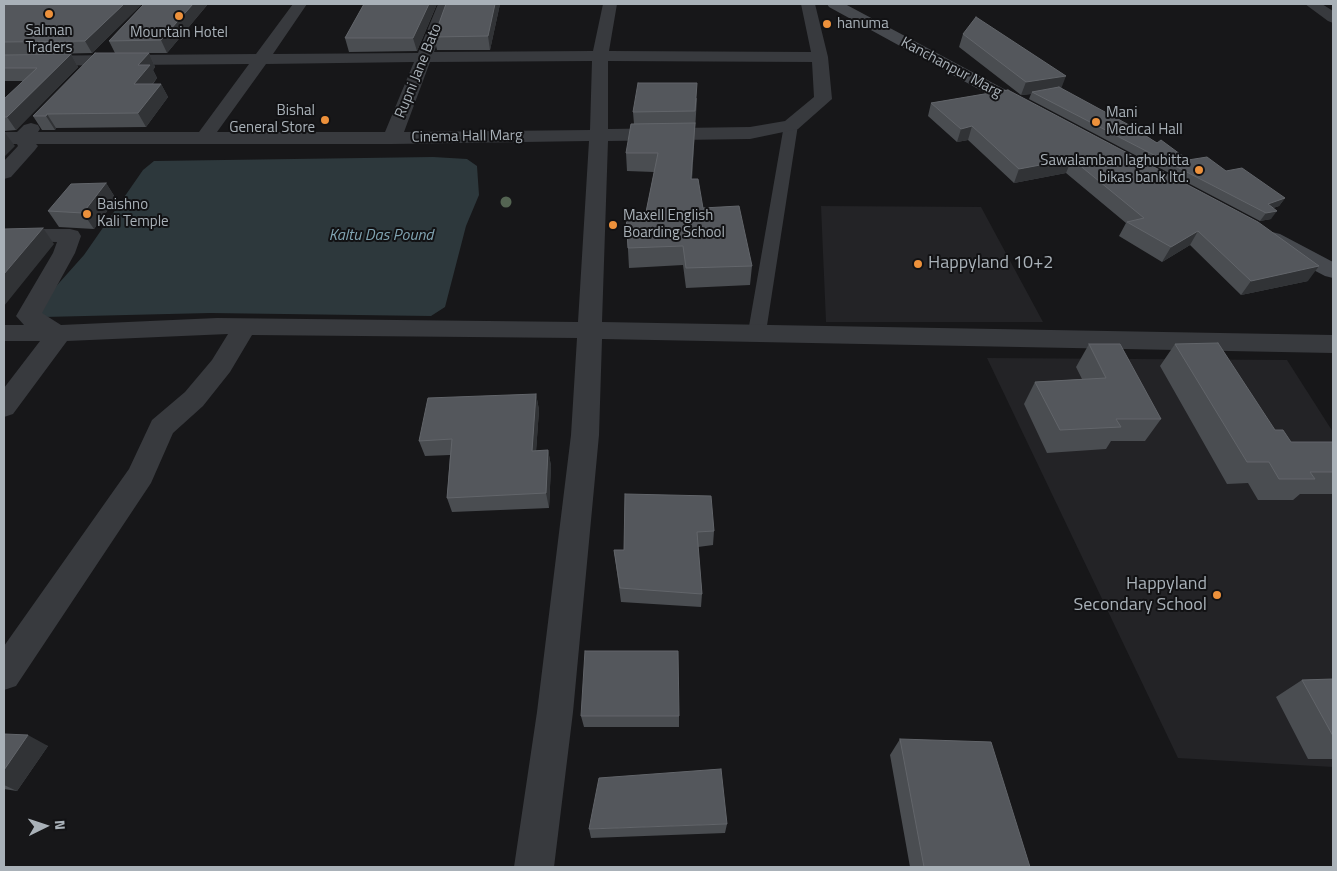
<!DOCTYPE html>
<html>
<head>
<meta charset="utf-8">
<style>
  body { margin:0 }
  #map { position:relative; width:1337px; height:871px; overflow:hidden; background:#171719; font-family:"Titillium Web",sans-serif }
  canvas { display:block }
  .frame { position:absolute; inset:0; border:5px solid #a9b1b8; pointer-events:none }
  .north { position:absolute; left:20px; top:801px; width:50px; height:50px; -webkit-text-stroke:4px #121214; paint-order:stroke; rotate:86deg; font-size:14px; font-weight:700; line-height:20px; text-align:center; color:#a9b1b8 }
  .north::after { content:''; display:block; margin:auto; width:18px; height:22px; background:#a9b1b8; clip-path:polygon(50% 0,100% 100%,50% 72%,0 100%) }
</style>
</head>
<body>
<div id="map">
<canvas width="1337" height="871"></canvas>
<div class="frame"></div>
<div class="north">N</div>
</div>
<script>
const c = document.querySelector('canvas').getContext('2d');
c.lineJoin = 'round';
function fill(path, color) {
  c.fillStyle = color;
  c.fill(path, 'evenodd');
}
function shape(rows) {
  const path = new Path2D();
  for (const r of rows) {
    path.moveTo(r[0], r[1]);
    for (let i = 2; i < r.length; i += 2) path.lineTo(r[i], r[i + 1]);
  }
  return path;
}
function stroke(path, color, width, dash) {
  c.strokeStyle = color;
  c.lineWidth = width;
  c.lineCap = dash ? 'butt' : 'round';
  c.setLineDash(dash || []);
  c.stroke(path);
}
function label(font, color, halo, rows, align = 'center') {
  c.font = font + ' "Titillium Web",sans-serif';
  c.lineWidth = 4;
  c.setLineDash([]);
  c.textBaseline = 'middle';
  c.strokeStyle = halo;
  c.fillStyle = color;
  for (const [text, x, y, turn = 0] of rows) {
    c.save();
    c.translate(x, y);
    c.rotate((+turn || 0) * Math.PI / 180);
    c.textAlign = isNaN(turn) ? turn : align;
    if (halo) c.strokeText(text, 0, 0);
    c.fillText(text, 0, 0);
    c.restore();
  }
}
fill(shape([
  [821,206,981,207,1043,322,826,322],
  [987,358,1287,360,1333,432,1333,767,1178,758]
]), '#232326');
fill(shape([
  [433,157,467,159,477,166,479,195,466,226,445,307,431,316,210,313,44,317,35,310,84,255,143,170,154,161]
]), '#2d383c');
fill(shape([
  [791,121,798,125,766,332,763,336,757,338,751,336,748,332,784,125,791,121]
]), '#383a3e');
fill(shape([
  [293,4,307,4,273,54,418,53,438,4,452,4,434,52,593,51,603,4,617,4,609,51,811,52,801,4,815,4,828,57,832,99,798,129,750,139,608,141,602,322,1333,335,1333,353,602,339,599,435,573,712,554,867,514,867,537,712,571,435,577,338,252,335,230,372,203,406,173,433,151,483,16,686,4,690,4,646,129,469,152,420,185,392,212,360,228,334,67,341,13,414,4,417,4,388,40,341,4,341,4,325,24,325,16,316,53,253,57,242,4,241,4,229,70,229,78,231,81,236,75,253,42,313,61,325,217,318,578,322,589,141,392,144,36,144,38,146,35,150,11,177,4,179,4,161,18,146,17,144,4,144,4,132,17,132,24,125,31,123,38,125,40,129,38,132,199,132,249,64,4,66,4,56,256,54,293,4],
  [592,61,590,130,404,132,430,62,592,61],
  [608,61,812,62,814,97,785,121,750,127,608,129,608,61],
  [414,62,385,132,217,132,266,64,414,62],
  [1305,4,1322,4,1333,11,1333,23,1328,21,1305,4]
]), '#383a3e');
fill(shape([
  [827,4,845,4,1034,105,1037,109,1034,113,1028,114,1022,113,829,7,827,4],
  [1272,232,1280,234,1333,262,1333,278,1325,276,1264,244,1261,239,1264,234,1272,232]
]), '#46494e');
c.fillStyle = '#546452';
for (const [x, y] of [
  [506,202]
]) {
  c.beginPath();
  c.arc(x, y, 5.5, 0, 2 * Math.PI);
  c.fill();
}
fill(shape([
  [4,4,142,4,92,53,4,55],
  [144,4,208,4,167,53,115,53,109,41],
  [364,4,437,4,417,51,349,52,345,38],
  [446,4,500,4,490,50,437,50,434,37],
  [963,34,1061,89,1188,160,1226,171,1285,198,1279,206,1273,208,1271,219,1260,221,1029,99,1031,94,1021,95,959,47],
  [149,53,155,67,153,70,157,78,153,84,161,84,168,97,146,127,56,128,55,130,42,130,33,116],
  [71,54,78,67,16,130,4,131,4,99,23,81,4,81,4,55],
  [1008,90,1308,281,1241,295,1190,245,1162,262,1119,236,1126,223,1066,173,1014,183,968,140,957,142,928,116,931,103],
  [697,98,692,179,703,208,752,266,750,285,686,288,683,265,629,268,626,213,646,212,654,172,627,171,626,153,634,124,633,112],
  [106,183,116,199,94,229,59,227,48,211],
  [1089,344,1161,419,1145,441,1111,441,1106,449,1047,453,1024,404,1035,382,1082,379,1076,367],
  [1175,344,1275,430,1291,442,1333,442,1333,494,1300,494,1293,500,1258,500,1248,483,1227,484,1160,366],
  [536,394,539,410,536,451,548,450,551,466,549,508,452,512,447,498,450,455,425,456,419,441],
  [625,494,714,531,713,545,698,547,702,594,701,607,621,602,614,550,624,550],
  [1333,679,1333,759,1308,759,1276,697,1302,680],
  [581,716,679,716,679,727,584,727],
  [4,734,48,746,17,791,4,789],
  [900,739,1030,867,910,867,890,755],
  [727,824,725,833,591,838,589,829]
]), '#4a4d51');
fill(shape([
  [124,4,142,4,92,53,85,41],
  [193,4,208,4,167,53,161,40],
  [429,4,437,4,417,51,413,38],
  [495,4,500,4,490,50,488,36],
  [149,53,155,67,153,70,157,78,141,98,134,84,138,65],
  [71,54,78,67,16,130,7,117],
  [1066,76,1061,89,1032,92,1031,94,1021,95,1026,82],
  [161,84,168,97,146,127,138,113],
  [47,114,56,128,55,130,46,116],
  [695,123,694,142,691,198,691,179],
  [972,126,968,140,957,142,961,129],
  [5,133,15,146,4,157,4,134],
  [1072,159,1066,173,1014,183,1019,169],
  [106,183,116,199,94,229,83,213],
  [1285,198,1279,206,1262,212,1268,204],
  [1277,211,1271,219,1260,221,1266,213],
  [43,228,54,244,4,306,4,274],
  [1198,231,1190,245,1162,262,1171,247],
  [1319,266,1308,281,1241,295,1251,281],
  [536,394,539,410,535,466,532,451],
  [548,450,551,466,549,508,546,493],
  [28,735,48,746,17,791,4,785,4,770]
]), '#313336');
const building = shape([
  [4,4,124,4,85,41,4,42,4,4],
  [144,4,193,4,161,40,109,41,144,4],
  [364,4,429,4,413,38,345,38,364,4],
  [446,4,495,4,488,36,434,37,446,4],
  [976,17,1066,76,1026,82,963,34,976,17],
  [95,53,149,53,138,65,150,65,134,84,161,84,138,113,47,114,46,116,33,116,95,53],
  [71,54,7,117,4,117,4,99,37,68,4,68,4,55,71,54],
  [638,83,697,83,695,111,633,112,638,83],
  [1059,87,1129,125,1157,143,1161,140,1188,160,1207,157,1226,171,1242,168,1285,198,1268,204,1277,211,1266,213,1032,92,1059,87],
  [1008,90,1258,222,1319,266,1251,281,1198,231,1171,247,1127,222,1144,218,1072,159,1019,169,972,126,961,129,931,103,1008,90],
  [695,123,691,179,698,179,703,208,739,206,752,266,686,268,683,246,628,248,626,213,646,212,658,153,626,153,631,124,695,123],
  [106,183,83,213,48,211,71,184,106,183],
  [43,228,4,274,4,229,43,228],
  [1218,343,1275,430,1283,430,1291,442,1333,442,1333,472,1310,472,1315,479,1279,479,1269,462,1247,462,1175,344,1218,343],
  [1089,344,1120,344,1161,419,1116,419,1121,427,1060,430,1035,382,1106,378,1089,344],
  [536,394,532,451,548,450,546,493,447,498,452,439,419,441,428,398,536,394],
  [625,494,711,496,714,531,697,532,702,594,620,588,614,550,624,550,625,494],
  [585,651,678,651,679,716,581,716,585,651],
  [1333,679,1333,736,1302,680,1333,679],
  [4,734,28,735,4,770,4,734],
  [900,739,991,742,1030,867,924,867,900,739],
  [721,769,727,824,589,829,599,778,721,769]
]);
fill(building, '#54575c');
stroke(building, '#62656a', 1);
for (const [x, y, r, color] of [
  [49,14,5,"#ed913b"],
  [179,16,5,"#ed913b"],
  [827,24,5,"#ed913b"],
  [325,120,5,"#ed913b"],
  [1096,122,5,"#ed913b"],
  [1199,170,5,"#ed913b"],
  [87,214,5,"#ed913b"],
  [613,225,5,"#ed913b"],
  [918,264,5,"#ed913b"],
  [1217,595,5,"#ed913b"]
]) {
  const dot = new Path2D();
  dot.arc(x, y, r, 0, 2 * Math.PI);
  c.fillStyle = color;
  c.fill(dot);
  stroke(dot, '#121214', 2);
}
label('15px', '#a9b1b8', '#121214', [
  ["hanuma",837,24],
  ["Salman",49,31,"center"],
  ["Traders",49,48,"center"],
  ["Mountain Hotel",179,33,"center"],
  ["Bishal",315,111,"right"],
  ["General Store",315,128,"right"],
  ["Mani",1106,113],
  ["Medical Hall",1106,130],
  ["Sawalamban laghubitta",1189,161,"right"],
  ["bikas bank ltd.",1189,178,"right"],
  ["Baishno",97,205],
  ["Kali Temple",97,222],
  ["Maxell English",623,216],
  ["Boarding School",623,233]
], 'left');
label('15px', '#a9b1b8', '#121214', [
  ["Kanchanpur Marg",951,68,28],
  ["Rupni Jane Bato",419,71,-68],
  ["Cinema Hall Marg",467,137,-1]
]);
label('italic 16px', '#81a4b2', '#121214', [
  ["Kaltu Das Pound",381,236]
]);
label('18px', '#a9b1b8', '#121214', [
  ["Happyland 10+2",928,264],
  ["Happyland",1207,585,"right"],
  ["Secondary School",1207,606,"right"]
], 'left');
</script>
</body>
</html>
